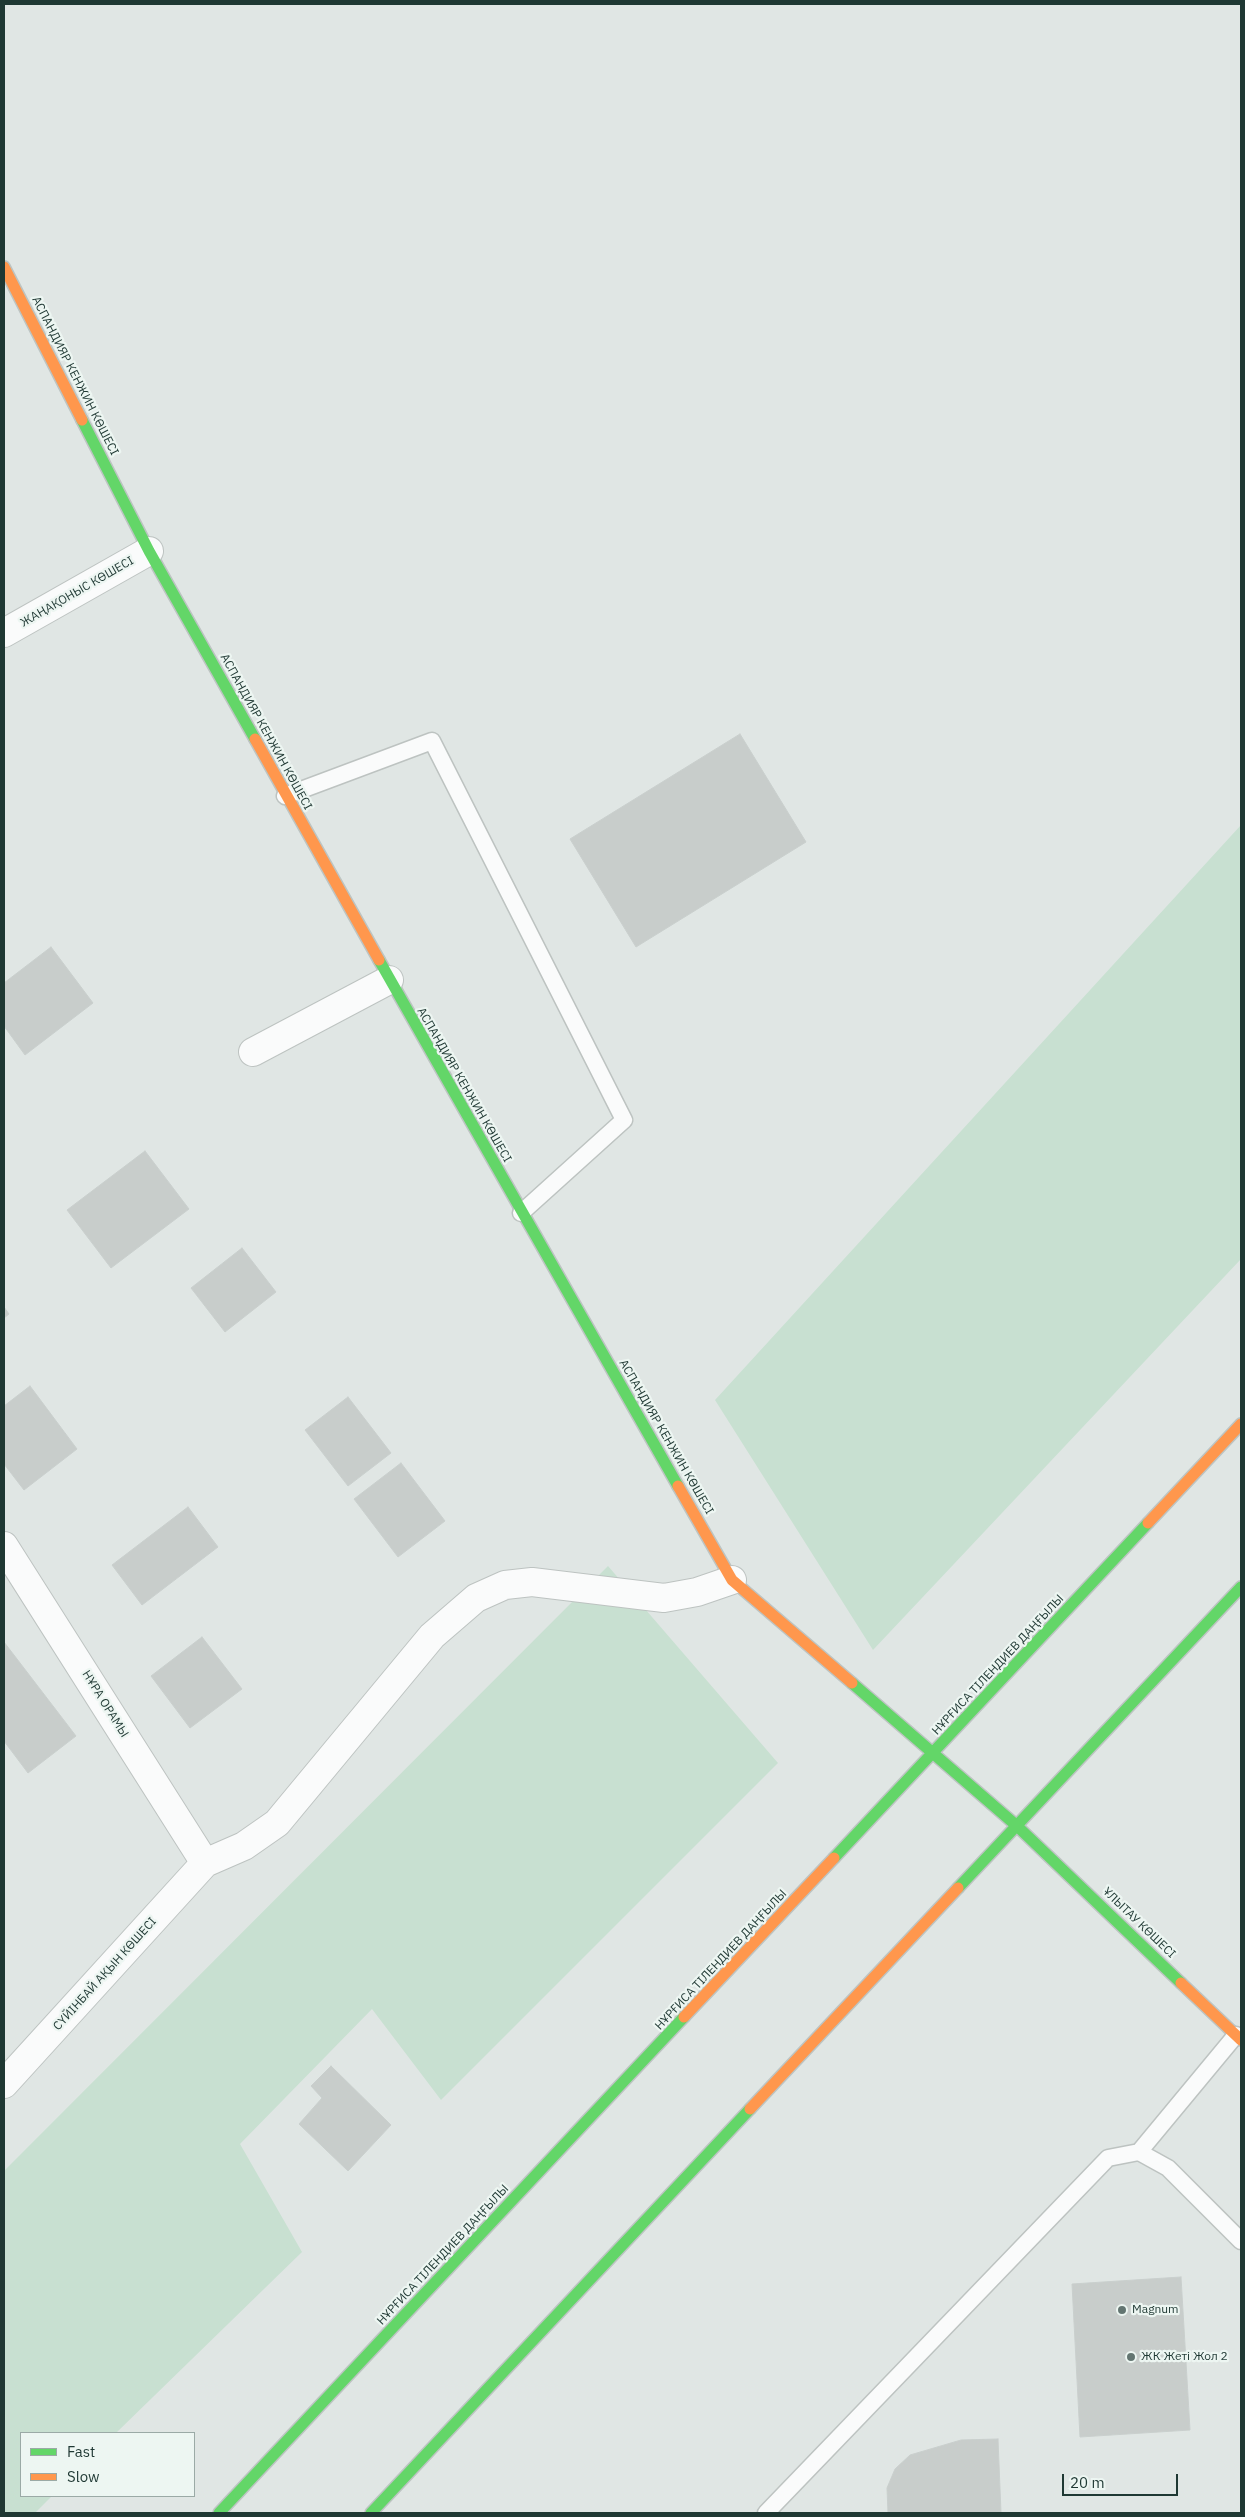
<!DOCTYPE html>
<html>
<head>
<meta charset="utf-8">
<style>
  body { margin:0 }
  #map { position:relative; width:1245px; height:2517px; overflow:hidden; background:#e0e6e4; font-family:"IBM Plex Sans",sans-serif }
  canvas { display:block }
  .frame { position:absolute; inset:0; border:5px solid #1f3833; pointer-events:none }
  .legend { position:absolute; left:20px; top:2432px; width:175px; height:65px; box-sizing:border-box; background:#edf6f2; border:1px solid #9baaa6; margin:0; padding:6px 9px; list-style:none; font-size:15px; color:#1f3833 }
  .legend li { display:flex; align-items:center; gap:10px; height:25px }
  .legend b { width:25px; border:1px solid #9baaa6 }
  .scale { position:absolute; left:1062px; top:2474px; width:116px; height:22px; box-sizing:border-box; border:2px solid #1f3833; border-top:0; padding-left:6px; font-size:15px; line-height:18px; white-space:nowrap; color:#1f3833; -webkit-text-stroke:4px #edf6f2; paint-order:stroke }
</style>
</head>
<body>
<div id="map">
<canvas width="1245" height="2517"></canvas>
<div class="frame"></div>
<ul class="legend">
<li><b style="height:6px;background:#63d668"></b>Fast</li>
<li><b style="height:6px;background:#ff974d"></b>Slow</li>
</ul>
<div class="scale">20 m</div>
</div>
<script>
const c = document.querySelector('canvas').getContext('2d');
c.lineJoin = 'round';
function fill(path, color) {
  c.fillStyle = color;
  c.fill(path, 'evenodd');
}
function shape(rows) {
  const path = new Path2D();
  for (const r of rows) {
    path.moveTo(r[0], r[1]);
    for (let i = 2; i < r.length; i += 2) path.lineTo(r[i], r[i + 1]);
  }
  return path;
}
function stroke(path, color, width, dash) {
  c.strokeStyle = color;
  c.lineWidth = width;
  c.lineCap = dash ? 'butt' : 'round';
  c.setLineDash(dash || []);
  c.stroke(path);
}
function label(font, color, halo, rows, align = 'center') {
  c.font = font + ' "IBM Plex Sans",sans-serif';
  c.lineWidth = 4.5;
  c.setLineDash([]);
  c.textBaseline = 'middle';
  c.strokeStyle = halo;
  c.fillStyle = color;
  for (const [text, x, y, turn = 0] of rows) {
    c.save();
    c.translate(x, y);
    c.rotate((+turn || 0) * Math.PI / 180);
    c.textAlign = isNaN(turn) ? turn : align;
    if (halo) c.strokeText(text, 0, 0);
    c.fillText(text, 0, 0);
    c.restore();
  }
}
fill(shape([
  [1241,825,1241,1259,873,1650,715,1400],
  [608,1566,778,1763,441,2100,372,2009,240,2144,302,2252,116,2433,21,2433,21,2496,52,2496,35,2513,4,2513,4,2171]
]), '#c8e0d1');
const building = shape([
  [740,734,806,842,636,947,570,839,740,734],
  [51,947,93,1003,25,1055,4,1026,4,983,51,947],
  [145,1151,189,1209,111,1268,67,1210,145,1151],
  [242,1248,276,1292,225,1332,191,1288,242,1248],
  [4,1307,9,1314,4,1318,4,1307],
  [30,1386,77,1449,24,1490,4,1464,4,1406,30,1386],
  [348,1397,391,1453,348,1486,305,1430,348,1397],
  [401,1463,445,1521,398,1557,354,1499,401,1463],
  [188,1507,218,1547,142,1605,112,1565,188,1507],
  [202,1637,242,1689,190,1728,151,1676,202,1637],
  [4,1642,76,1736,28,1773,4,1741,4,1642],
  [331,2066,391,2125,348,2171,299,2124,322,2098,311,2086,331,2066],
  [1181,2277,1190,2430,1080,2437,1072,2284,1181,2277],
  [998,2439,1001,2513,888,2513,887,2488,895,2469,910,2455,961,2440,998,2439]
]);
fill(building, '#c8cdcb');
stroke(building, '#c9cfcd', 1);
const lane = shape([
  [285,796,432,741,624,1120,521,1213],
  [1139,2152,1236,2035],
  [766,2513,1108,2158,1139,2152,1168,2168,1241,2241]
]);
const street = shape([
  [4,633,149,551],
  [253,1052,389,980],
  [4,1546,205,1863],
  [4,2084,205,1863,244,1846,277,1823,432,1636,476,1598,505,1585,532,1582,664,1598,697,1592,732,1580]
]);
const fast = shape([
  [82,420,149,551,255,739],
  [379,960,678,1486],
  [852,1683,1017,1826,1181,1983],
  [834,1858,1148,1523],
  [958,1888,1241,1587],
  [219,2513,684,2017],
  [371,2513,750,2109]
]);
const slow = shape([
  [4,267,82,420],
  [255,739,379,960],
  [678,1486,732,1580,852,1683],
  [1148,1523,1241,1424],
  [1181,1983,1241,2040],
  [684,2017,834,1858],
  [750,2109,958,1888]
]);
stroke(lane, '#bdc3c1', 19);
stroke(street, '#bdc3c1', 30);
stroke(fast, '#bdc4c2', 14);
stroke(slow, '#bdc4c2', 14);
stroke(lane, '#fafbfb', 16);
stroke(street, '#fafbfb', 28);
stroke(fast, '#63d668', 11);
stroke(slow, '#ff974d', 11);
for (const [x, y, r, color] of [
  [1122,2310,5,"#637571"],
  [1131,2357,5,"#637571"]
]) {
  const dot = new Path2D();
  dot.arc(x, y, r, 0, 2 * Math.PI);
  c.fillStyle = color;
  c.fill(dot);
  stroke(dot, '#edf6f2', 2);
}
label('12px', '#1f3833', '#edf6f2', [
  ["АСПАНДИЯР КЕНЖИН КӨШЕСІ",75,376,63],
  ["ЖАҢАҚОНЫС КӨШЕСІ",77,592,-30],
  ["АСПАНДИЯР КЕНЖИН КӨШЕСІ",266,732,61],
  ["АСПАНДИЯР КЕНЖИН КӨШЕСІ",464,1085,60],
  ["АСПАНДИЯР КЕНЖИН КӨШЕСІ",666,1437,60],
  ["НҰРҒИСА ТІЛЕНДИЕВ ДАҢҒЫЛЫ",998,1665,-47],
  ["НҰРА ОРАМЫ",105,1704,58],
  ["ҰЛЫТАУ КӨШЕСІ",1139,1923,44],
  ["НҰРҒИСА ТІЛЕНДИЕВ ДАҢҒЫЛЫ",721,1960,-47],
  ["СҮЙІНБАЙ АҚЫН КӨШЕСІ",105,1974,-48],
  ["НҰРҒИСА ТІЛЕНДИЕВ ДАҢҒЫЛЫ",443,2255,-47]
]);
label('12px', '#1f3833', '#edf6f2', [
  ["Magnum",1132,2310],
  ["ЖК Жеті Жол 2",1141,2357]
], 'left');
</script>
</body>
</html>
